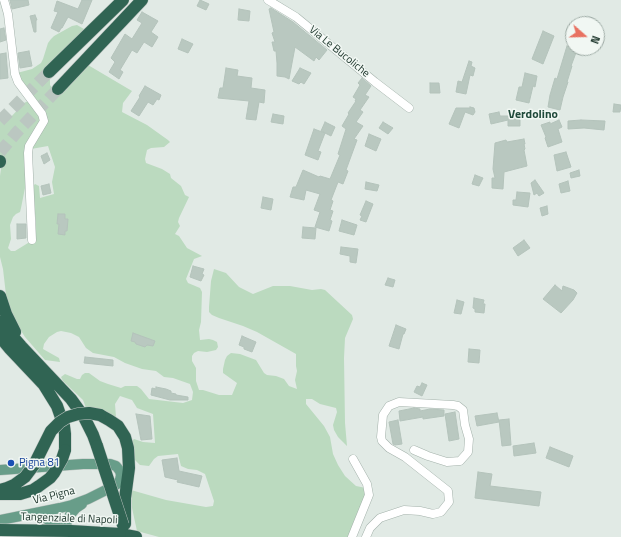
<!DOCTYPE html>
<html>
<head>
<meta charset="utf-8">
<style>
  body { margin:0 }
  #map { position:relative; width:621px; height:537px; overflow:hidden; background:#e1eae5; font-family:"Titillium Web",sans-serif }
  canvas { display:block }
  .north { position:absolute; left:565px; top:16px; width:40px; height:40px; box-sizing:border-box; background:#f1f7f3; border:1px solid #9eaba5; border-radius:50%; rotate:110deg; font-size:11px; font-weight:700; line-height:16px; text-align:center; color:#223a30 }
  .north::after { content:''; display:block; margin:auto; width:14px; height:18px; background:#e87161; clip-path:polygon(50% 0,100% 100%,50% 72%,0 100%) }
</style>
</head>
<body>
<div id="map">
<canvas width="621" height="537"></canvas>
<div class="north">N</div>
</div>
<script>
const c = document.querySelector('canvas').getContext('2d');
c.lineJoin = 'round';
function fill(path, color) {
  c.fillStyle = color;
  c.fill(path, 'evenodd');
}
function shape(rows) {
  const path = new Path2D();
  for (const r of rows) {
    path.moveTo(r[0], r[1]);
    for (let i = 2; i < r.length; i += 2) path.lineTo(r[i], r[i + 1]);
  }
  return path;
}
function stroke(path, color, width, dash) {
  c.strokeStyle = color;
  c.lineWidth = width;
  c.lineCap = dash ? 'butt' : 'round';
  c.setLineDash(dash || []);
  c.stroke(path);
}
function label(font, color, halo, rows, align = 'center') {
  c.font = font + ' "Titillium Web",sans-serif';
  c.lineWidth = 3;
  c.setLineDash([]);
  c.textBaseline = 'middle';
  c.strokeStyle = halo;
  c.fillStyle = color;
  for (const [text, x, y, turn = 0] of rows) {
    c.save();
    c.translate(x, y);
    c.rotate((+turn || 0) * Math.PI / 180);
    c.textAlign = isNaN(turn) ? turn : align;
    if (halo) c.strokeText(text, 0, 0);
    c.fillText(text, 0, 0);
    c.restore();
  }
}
fill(shape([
  [77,25,84,29,47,77,50,80,50,85,53,89,88,65,132,91,123,103,122,112,147,125,168,140,170,142,164,147,151,148,147,150,145,159,146,163,162,169,170,174,171,178,181,186,185,195,189,197,179,218,178,222,180,226,175,234,179,236,187,248,202,256,194,259,186,279,188,283,200,288,202,292,201,322,199,330,200,340,209,339,213,340,217,342,218,347,216,350,207,352,198,351,194,353,192,356,192,361,196,368,196,381,199,390,203,390,219,395,232,395,237,383,223,373,223,369,225,360,227,356,231,353,240,354,256,360,264,373,267,375,276,376,284,379,289,386,297,389,295,380,297,371,296,366,296,354,257,332,243,326,219,318,212,315,209,312,209,307,211,281,214,269,226,273,239,287,253,294,273,286,290,286,312,290,321,289,325,290,352,315,353,319,345,338,344,358,345,423,347,446,338,437,334,430,333,425,337,412,336,408,320,404,312,399,306,399,306,404,324,426,330,437,333,454,338,465,345,476,356,486,366,488,367,496,348,537,159,537,137,531,132,508,131,490,166,500,206,507,213,506,214,501,205,474,197,470,188,469,181,466,178,454,158,456,154,459,149,466,140,465,134,459,134,450,131,442,134,439,143,442,155,443,153,414,137,408,132,400,120,396,115,404,116,417,86,408,83,400,63,381,61,377,65,374,77,379,80,379,82,375,85,373,89,373,100,381,108,384,121,388,125,386,137,386,141,389,149,399,183,403,192,400,193,392,190,384,173,378,164,377,156,371,142,369,125,363,114,357,93,353,86,348,79,337,71,333,61,331,57,332,49,337,44,344,43,349,59,358,60,362,45,360,25,337,13,318,6,295,3,269,0,257,0,176,2,161,0,160,0,118,5,120,9,119,24,103,28,101,38,112,41,120,26,155,25,188,21,208,20,212,16,214,13,217,10,225,11,239,8,248,11,251,15,251,28,243,35,235,36,222,32,187,35,184,39,186,40,198,54,194,52,182,55,167,48,146,31,149,46,119,45,110,22,83,17,73,32,69,41,63,43,59,48,43,51,39,54,36,72,26]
]), '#bbdabf');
const building = shape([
  [10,0,28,0,29,5,12,9,10,0],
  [82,0,92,0,82,24,68,17,62,28,61,28,59,32,51,28,58,12,54,11,57,1,78,9,82,0],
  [200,0,209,4,206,10,197,6,200,0],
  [271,8,293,22,327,50,319,60,316,57,314,61,295,47,289,79,285,77,277,76,277,63,276,51,274,51,272,42,275,42,272,33,274,32,269,9,271,8],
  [239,9,250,11,249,21,238,20,239,9],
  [142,12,158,21,151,32,158,37,152,47,144,42,137,53,132,50,120,70,123,72,119,79,109,72,115,62,111,58,125,34,132,39,142,23,137,20,142,12],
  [35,15,37,20,36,20,36,32,34,32,30,16,35,15],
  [4,28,6,40,0,42,0,29,4,28],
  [543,31,554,36,543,64,532,59,543,31],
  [182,39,193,44,188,53,178,49,182,39],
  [567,46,577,50,571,66,572,66,567,82,568,82,563,97,560,110,548,107,550,95,555,78,557,79,567,46],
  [29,51,32,66,20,68,18,53,29,51],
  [6,53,8,78,0,79,0,54,6,53],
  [469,61,472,62,471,66,475,68,473,76,470,75,466,94,456,92,458,81,462,82,469,61],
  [226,68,238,70,237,76,252,78,251,88,265,90,264,103,259,102,256,120,246,119,249,101,218,98,220,88,223,88,226,68],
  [300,68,311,73,304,84,301,82,299,84,292,81,300,68],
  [525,73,537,76,535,87,533,86,529,103,516,100,519,87,522,87,525,73],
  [362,78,371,86,365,95,369,97,360,110,363,112,356,122,363,126,354,139,357,140,346,170,348,171,343,184,338,182,331,200,333,201,330,210,333,211,330,220,332,221,329,231,315,227,320,212,314,210,320,194,306,190,304,200,290,197,293,187,296,187,303,170,319,177,320,176,330,179,340,155,338,154,346,129,342,126,349,114,348,113,356,101,355,101,356,99,353,97,360,85,358,83,362,78],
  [430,83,439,83,440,93,430,93,430,83],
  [145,86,161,95,159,100,157,99,153,105,148,102,139,116,131,111,140,97,139,96,145,86],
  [614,104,621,105,620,112,613,112,614,104],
  [470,107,474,108,475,112,473,115,465,112,459,128,449,124,456,108,470,108,470,107],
  [499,112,500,116,519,116,519,120,520,120,520,126,508,126,508,120,491,124,489,114,499,112],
  [273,114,284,116,283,124,271,122,273,114],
  [559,120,562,127,558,129,562,142,548,147,545,138,546,137,541,125,550,122,550,124,559,120],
  [581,120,605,121,604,130,584,128,568,129,568,121,581,120],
  [325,122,335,127,331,136,321,131,325,122],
  [383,122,393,128,388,134,379,128,383,122],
  [314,129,325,133,318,151,321,152,318,160,305,155,314,129],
  [369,134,381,139,376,151,365,146,369,134],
  [524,139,525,144,524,144,525,149,524,150,527,166,504,172,503,189,492,188,492,178,495,178,493,169,495,143,506,140,507,142,524,139],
  [566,152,571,167,557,171,554,155,566,152],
  [47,153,50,160,44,164,41,156,47,153],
  [579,170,580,176,571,178,570,173,579,170],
  [475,175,483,178,479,186,472,184,475,175],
  [535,180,544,193,539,196,537,193,534,195,531,183,535,180],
  [568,181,570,191,561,193,559,184,568,181],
  [366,182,379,185,377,191,365,189,366,182],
  [49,184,51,193,43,195,41,186,49,184],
  [517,192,530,193,528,207,513,205,513,200,516,200,517,192],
  [263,197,273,199,271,210,261,208,263,197],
  [366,201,373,204,366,222,360,220,362,216,360,215,366,201],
  [547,206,548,214,542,216,540,208,547,206],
  [58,214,65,214,65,219,68,219,67,231,65,231,65,235,58,234,59,224,57,224,58,214],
  [342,220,357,225,354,235,339,231,342,220],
  [17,224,26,224,26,238,17,239,17,224],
  [303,227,316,228,315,239,302,238,303,227],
  [524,240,530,248,518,256,513,248,524,240],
  [341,247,358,249,356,263,350,262,350,256,340,254,341,247],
  [193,266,204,269,202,274,204,275,201,281,190,277,193,266],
  [388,278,395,280,393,287,385,285,388,278],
  [555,285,562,291,563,286,574,290,577,293,573,300,561,313,543,299,555,285],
  [474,298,484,300,483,304,485,304,484,313,475,312,475,309,473,308,474,298],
  [457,300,464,302,461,314,454,313,457,300],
  [396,325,406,329,404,334,403,334,399,349,389,346,396,325],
  [133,333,155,341,153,346,147,345,145,347,136,344,135,342,131,341,133,333],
  [242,336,256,342,252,352,244,349,244,347,239,345,242,336],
  [469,349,480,350,479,363,468,362,469,349],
  [85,357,113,360,113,366,84,363,85,357],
  [422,383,427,385,422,396,414,392,417,386,420,387,422,383],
  [156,387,166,389,171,391,171,393,176,394,176,395,188,397,188,400,170,400,151,395,152,388,156,389,156,387],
  [414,408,420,409,420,411,430,409,444,410,444,416,423,419,423,417,400,421,399,411,414,408],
  [455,412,459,439,449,441,445,414,455,412],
  [497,413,499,422,477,426,475,416,497,413],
  [136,414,150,416,152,439,141,440,136,414],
  [509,419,511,445,502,446,499,420,509,419],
  [398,420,402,444,395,445,393,444,389,422,398,420],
  [534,443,536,453,514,456,513,446,534,443],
  [550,447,573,456,569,467,546,458,550,447],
  [177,458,179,471,202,476,199,487,177,482,178,480,165,477,162,460,177,458],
  [478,472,492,474,490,486,541,492,539,506,475,498,478,472]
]);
fill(building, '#b9c8c0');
stroke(building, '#b4c3bb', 1);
stroke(shape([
  [0,121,49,72],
  [0,152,17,132,58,89]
]), '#bbc7c1', 12, [12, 6]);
const minor = shape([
  [4,0,8,14,15,74,18,82,42,114,44,121,29,146,28,153,32,240],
  [268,0,296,17,375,82,409,108],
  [352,537,369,495,367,484,353,459],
  [366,537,370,528,380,518,404,510,420,511,433,514,441,512,449,502,448,491,405,457,389,448,382,441,381,437,383,415,389,406,399,402,453,405,458,406,463,410,465,425,469,439,468,452,460,461,447,462,428,456,414,450]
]);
const major = shape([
  [0,470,83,464,110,464,116,466,120,471,121,475,120,480,117,484,114,486,88,499,72,505,60,508,0,520],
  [33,515,40,516,47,519,56,525,59,533,59,537],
  [61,537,70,515,76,508,82,504]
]);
const highway = shape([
  [49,72,123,0],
  [58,89,142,0],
  [0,162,0,161],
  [0,296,6,314,15,332],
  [0,322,21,346,71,399,84,417,93,435,97,446],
  [0,337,10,349,44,385,57,406,64,426,65,434,65,450],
  [100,415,109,420,118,426,125,437,128,448,129,468,125,498,125,524],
  [120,534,136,537]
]);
stroke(minor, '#a4b2ab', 9);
stroke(major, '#bdc4c1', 11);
stroke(highway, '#bdc4c1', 13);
stroke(minor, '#fff', 8);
stroke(major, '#689d89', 10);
stroke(highway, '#306453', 12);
const highwayBridge = shape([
  [97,446,123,525],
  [0,490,7,488,14,485,25,477,34,465,51,431,60,422,68,417,78,414,89,413,100,415],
  [0,494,20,494,33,490,39,486,50,478,54,473,62,459,65,450],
  [0,530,71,531,120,534]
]);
stroke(highwayBridge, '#bdc4c1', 13, []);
stroke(highwayBridge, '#306453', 12);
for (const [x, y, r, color] of [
  [11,463,4,"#1a4fb4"]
]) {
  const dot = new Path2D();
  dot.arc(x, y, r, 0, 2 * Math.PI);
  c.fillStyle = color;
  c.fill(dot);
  stroke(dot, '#f1f7f3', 1.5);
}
label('11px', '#223a30', '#f1f7f3', [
  ["Via Le Bucoliche",339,52,39],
  ["Via Pigna",54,496,-14],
  ["Tangenziale di Napoli",69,519,2]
]);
label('11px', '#164399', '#f1f7f3', [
  ["Pigna 81",19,463]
], 'left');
label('bold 12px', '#204a3b', '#f1f7f3', [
  ["Verdolino",533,115]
]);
</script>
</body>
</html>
